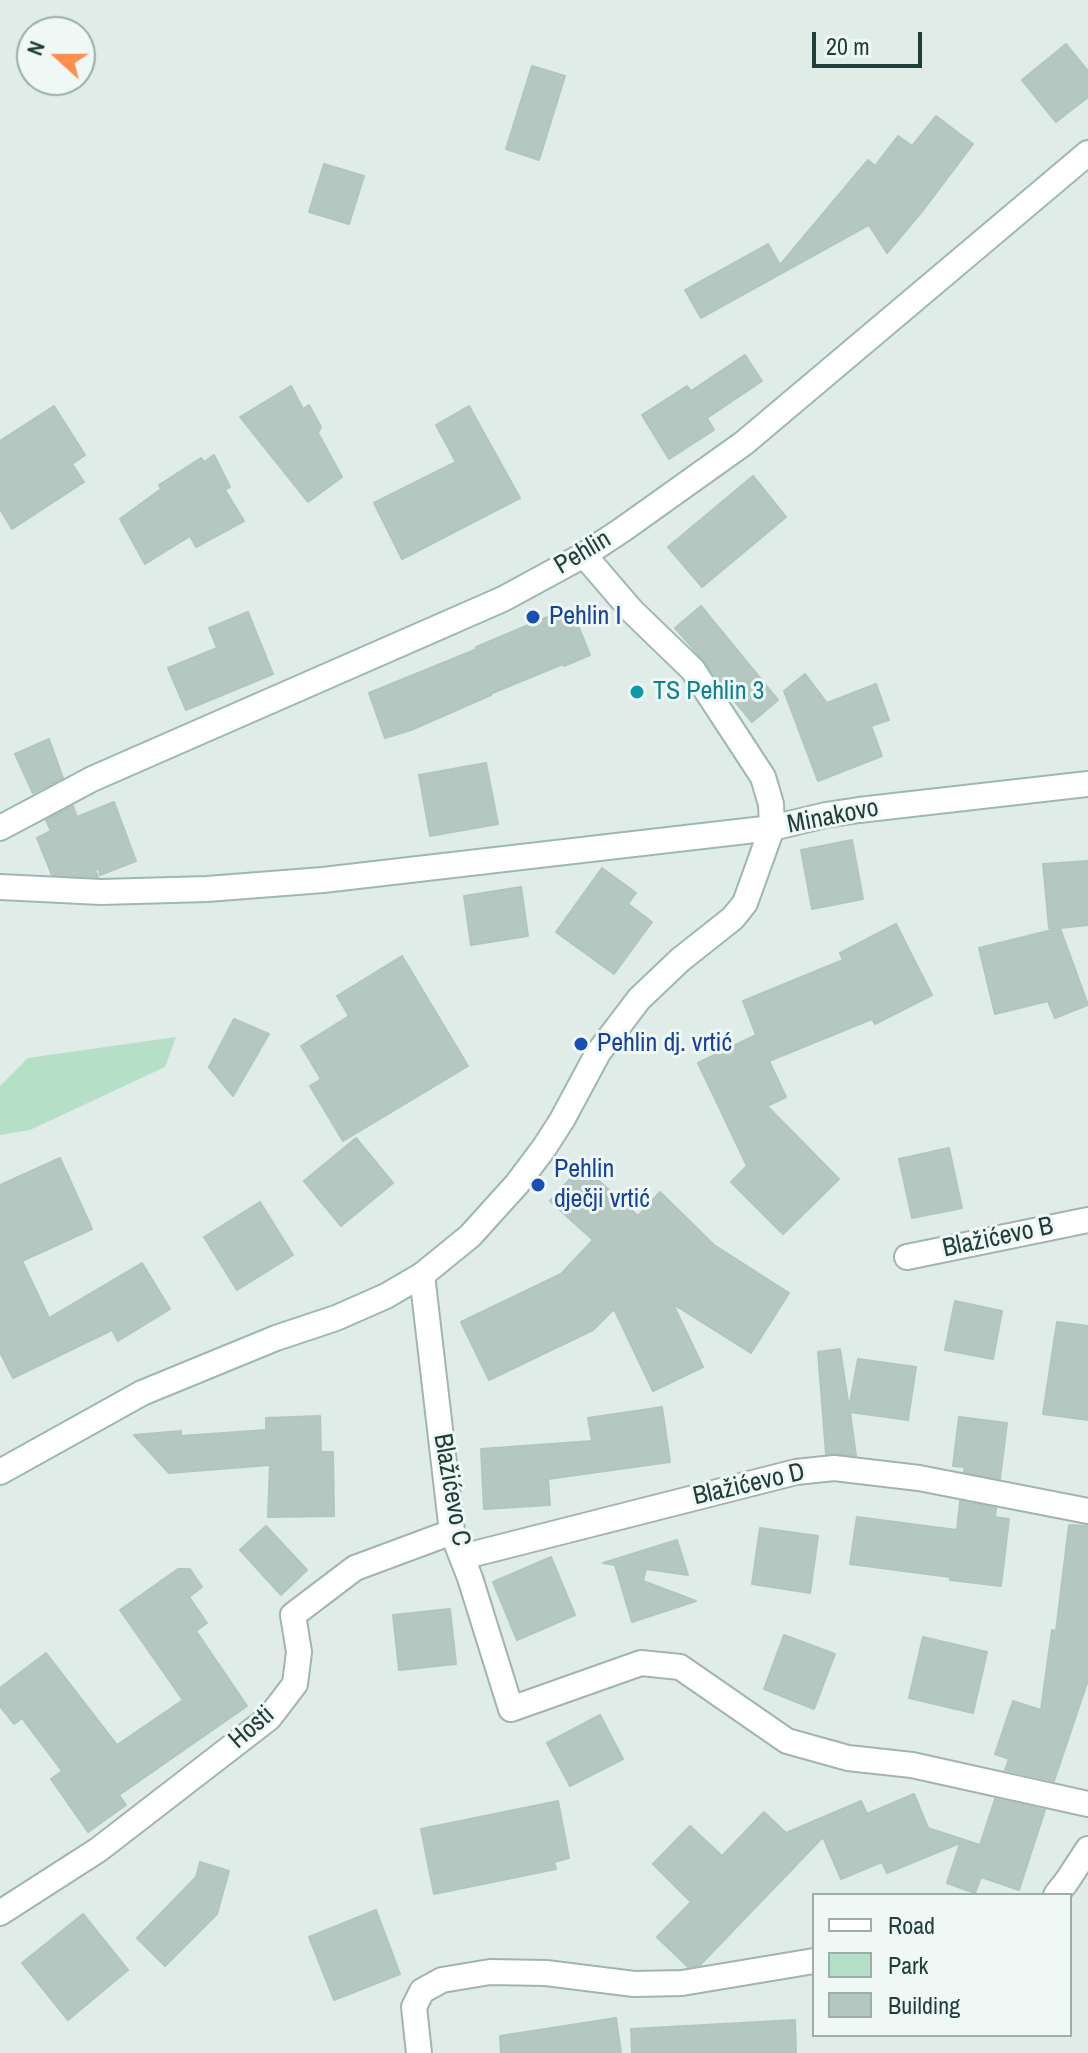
<!DOCTYPE html>
<html>
<head>
<meta charset="utf-8">
<style>
  body { margin:0 }
  #map { position:relative; width:1088px; height:2053px; overflow:hidden; background:#dfece8; font-family:"Archivo Narrow",sans-serif }
  canvas { display:block }
  .legend { position:absolute; left:812px; top:1893px; width:260px; height:144px; box-sizing:border-box; background:#f0f8f5; border:2px solid #9cadaa; margin:0; padding:10px 14px; list-style:none; font-size:24px; color:#1f3d39 }
  .legend li { display:flex; align-items:center; gap:16px; height:40px }
  .legend b { width:40px; border:2px solid #9cadaa }
  .north { position:absolute; left:16px; top:16px; width:80px; height:80px; box-sizing:border-box; background:#f0f8f5; border:2px solid #9cadaa; border-radius:50%; rotate:291deg; font-size:22px; font-weight:700; line-height:32px; text-align:center; color:#1f3d39 }
  .north::after { content:''; display:block; margin:auto; width:28px; height:36px; background:#fc8f4d; clip-path:polygon(50% 0,100% 100%,50% 72%,0 100%) }
  .scale { position:absolute; left:812px; top:32px; width:110px; height:36px; box-sizing:border-box; border:4px solid #1f3d39; border-top:0; padding-left:10px; font-size:24px; line-height:28px; white-space:nowrap; color:#1f3d39; -webkit-text-stroke:6px #f0f8f5; paint-order:stroke }
</style>
</head>
<body>
<div id="map">
<canvas width="1088" height="2053"></canvas>
<ul class="legend">
<li><b style="height:10px;background:#fff"></b>Road</li>
<li><b style="height:22px;background:#b6dfc7"></b>Park</li>
<li><b style="height:22px;background:#b5c7c1"></b>Building</li>
</ul>
<div class="north">N</div>
<div class="scale">20 m</div>
</div>
<script>
const c = document.querySelector('canvas').getContext('2d');
c.lineJoin = 'round';
function fill(path, color) {
  c.fillStyle = color;
  c.fill(path, 'evenodd');
}
function shape(rows) {
  const path = new Path2D();
  for (const r of rows) {
    path.moveTo(r[0], r[1]);
    for (let i = 2; i < r.length; i += 2) path.lineTo(r[i], r[i + 1]);
  }
  return path;
}
function stroke(path, color, width, dash) {
  c.strokeStyle = color;
  c.lineWidth = width;
  c.lineCap = dash ? 'butt' : 'round';
  c.setLineDash(dash || []);
  c.stroke(path);
}
function label(font, color, halo, rows, align = 'center') {
  c.font = font + ' "Archivo Narrow",sans-serif';
  c.lineWidth = 6;
  c.setLineDash([]);
  c.textBaseline = 'middle';
  c.strokeStyle = halo;
  c.fillStyle = color;
  for (const [text, x, y, turn = 0] of rows) {
    c.save();
    c.translate(x, y);
    c.rotate((+turn || 0) * Math.PI / 180);
    c.textAlign = isNaN(turn) ? turn : align;
    if (halo) c.strokeText(text, 0, 0);
    c.fillText(text, 0, 0);
    c.restore();
  }
}
fill(shape([
  [176,1037,165,1067,30,1130,0,1135,0,1086,28,1058]
]), '#b6dfc7');
const building = shape([
  [1066,44,1088,71,1088,97,1056,122,1022,80,1066,44],
  [532,66,565,76,539,160,506,149,532,66],
  [936,116,973,144,924,209,887,253,869,225,701,318,685,290,768,244,780,265,868,160,875,166,898,136,912,146,936,116],
  [324,164,364,176,349,224,309,212,324,164],
  [745,355,762,381,707,418,714,430,669,459,642,415,687,386,691,391,745,355],
  [291,386,303,409,309,405,321,427,318,433,342,477,308,502,240,417,291,386],
  [54,406,85,455,72,464,84,482,12,529,0,509,0,441,54,406],
  [469,406,520,498,402,559,374,503,456,462,436,425,469,406],
  [214,455,230,487,225,490,244,521,196,547,190,536,145,564,120,519,161,489,159,485,201,458,204,462,214,455],
  [753,476,786,517,702,587,668,547,753,476],
  [701,606,778,700,752,722,717,680,705,662,675,628,701,606],
  [564,610,565,613,572,610,590,655,564,666,563,664,490,694,491,695,411,730,385,738,369,693,477,649,476,647,564,610],
  [248,612,273,674,186,710,168,668,217,648,209,628,248,612],
  [805,674,827,703,876,684,889,720,871,726,882,756,818,781,784,691,805,674],
  [49,739,63,778,33,793,15,754,49,739],
  [486,763,498,824,430,836,419,775,486,763],
  [114,802,136,861,100,875,99,868,95,870,98,877,52,875,37,838,51,831,46,820,73,806,77,817,114,802],
  [852,840,863,899,812,909,801,850,852,840],
  [1088,861,1088,925,1060,928,1088,1005,1055,1018,1048,1001,995,1014,979,948,1060,928,1049,928,1043,864,1088,861],
  [602,868,636,893,628,904,652,922,614,974,556,932,602,868],
  [521,887,528,936,471,945,464,896,521,887],
  [896,924,932,995,875,1024,872,1019,769,1061,786,1097,767,1106,839,1179,783,1234,731,1182,747,1166,698,1063,756,1035,743,1001,843,960,840,953,896,924],
  [402,956,468,1066,343,1141,310,1086,321,1079,301,1046,349,1016,337,996,402,956],
  [234,1019,269,1034,233,1096,209,1067,234,1019],
  [356,1138,393,1183,341,1226,304,1181,356,1138],
  [949,1148,962,1208,912,1218,899,1159,949,1148],
  [60,1158,92,1229,22,1261,49,1318,142,1263,170,1309,118,1341,112,1330,13,1378,0,1352,0,1185,60,1158],
  [582,1166,638,1216,660,1192,714,1245,789,1293,751,1353,673,1304,703,1367,653,1391,614,1309,593,1330,489,1380,461,1322,561,1274,593,1240,550,1201,582,1166],
  [260,1202,293,1255,237,1290,204,1237,260,1202],
  [955,1301,1002,1311,993,1359,945,1350,955,1301],
  [1057,1322,1088,1326,1088,1420,1043,1414,1057,1322],
  [840,1349,849,1408,858,1359,916,1367,908,1420,850,1412,856,1456,826,1454,818,1352,840,1349],
  [662,1407,670,1462,548,1479,550,1505,484,1509,481,1449,592,1441,588,1418,662,1407],
  [320,1416,321,1452,333,1452,334,1516,268,1517,270,1465,169,1473,134,1435,181,1431,181,1436,266,1430,266,1418,320,1416],
  [959,1417,1007,1423,1000,1479,964,1472,965,1467,953,1466,959,1417],
  [960,1501,996,1508,995,1517,1009,1519,1001,1586,950,1580,950,1577,850,1564,857,1517,957,1530,960,1501],
  [1069,1525,1088,1526,1088,1680,1054,1781,1005,1770,1009,1759,995,1754,1013,1701,1041,1710,1052,1630,1056,1631,1069,1525],
  [266,1526,307,1570,281,1595,240,1550,266,1526],
  [760,1528,818,1536,810,1593,752,1584,760,1528],
  [677,1540,688,1575,646,1569,643,1581,696,1601,632,1622,615,1565,603,1563,677,1540],
  [551,1557,575,1615,517,1640,493,1582,551,1557],
  [178,1569,190,1569,202,1587,189,1597,207,1623,196,1631,247,1706,119,1795,126,1805,88,1832,51,1779,62,1771,22,1718,14,1724,0,1706,0,1688,46,1653,117,1745,183,1700,120,1610,178,1569],
  [450,1609,456,1664,399,1670,393,1615,450,1609],
  [784,1635,835,1654,814,1709,764,1689,784,1635],
  [923,1637,987,1652,973,1713,909,1698,923,1637],
  [600,1715,623,1759,570,1786,547,1743,600,1715],
  [914,1794,928,1828,980,1845,995,1799,1045,1810,1019,1890,981,1877,975,1893,947,1883,960,1843,887,1873,882,1862,841,1879,823,1837,700,1965,688,1967,657,1937,691,1902,653,1864,690,1826,722,1856,764,1812,786,1833,861,1801,867,1814,914,1794],
  [558,1801,569,1858,554,1862,556,1869,434,1894,421,1829,558,1801],
  [200,1862,229,1871,217,1914,165,1966,137,1938,196,1877,200,1862],
  [376,1910,400,1974,334,2000,309,1937,376,1910],
  [83,1914,128,1970,68,2020,22,1963,83,1914],
  [616,2018,621,2053,501,2053,500,2036,616,2018],
  [795,2020,796,2053,632,2053,631,2029,795,2020]
]);
fill(building, '#b5c7c1');
stroke(building, '#b1c6c0', 2);
const street = shape([
  [907,1257,1088,1220],
  [422,1275,452,1532,470,1578,511,1709,641,1663,680,1667,787,1741,848,1758,912,1765,1088,1804],
  [462,1557,796,1472,834,1468,919,1478,1088,1511],
  [1056,1895,1067,1881,1088,1849],
  [0,1913,98,1850,269,1718,295,1684,299,1652,293,1615,355,1568,452,1532],
  [419,2053,414,2007,422,1991,442,1980,490,1972,546,1973,634,1984,682,1983,814,1961]
]);
const secondary = shape([
  [0,828,92,779,503,599,584,555,622,530,744,443,1088,153],
  [0,887,101,892,207,889,323,880,772,828,826,815,859,810,1088,784],
  [0,1472,142,1393,276,1338,336,1318,386,1296,422,1275,470,1236,517,1184,544,1148,562,1120,598,1053,639,999,680,960,733,918,745,903,772,828,771,804,763,777,693,670,632,611,584,555]
]);
stroke(street, '#a2b4b0', 28);
stroke(secondary, '#9db8b2', 28);
stroke(street, '#fff', 24);
stroke(secondary, '#fff', 24);
for (const [x, y, r, color] of [
  [533,617,8,"#1a4fb4"],
  [637,692,8,"#0f9aa8"],
  [581,1044,8,"#1a4fb4"],
  [538,1185,8,"#1a4fb4"]
]) {
  const dot = new Path2D();
  dot.arc(x, y, r, 0, 2 * Math.PI);
  c.fillStyle = color;
  c.fill(dot);
  stroke(dot, '#f0f8f5', 3);
}
label('26px', '#1f3d39', '#f0f8f5', [
  ["Pehlin",583,553,-31],
  ["Minakovo",833,817,-11],
  ["Blažićevo B",998,1238,-12],
  ["Blažićevo D",749,1485,-13],
  ["Blažićevo C",451,1490,80],
  ["Hosti",252,1728,-41]
]);
label('26px', '#164399', '#f0f8f5', [
  ["Pehlin I",549,617],
  ["Pehlin dj. vrtić",597,1044],
  ["Pehlin",554,1170],
  ["dječji vrtić",554,1200]
], 'left');
label('26px', '#0d838f', '#f0f8f5', [
  ["TS Pehlin 3",653,692]
], 'left');
</script>
</body>
</html>
